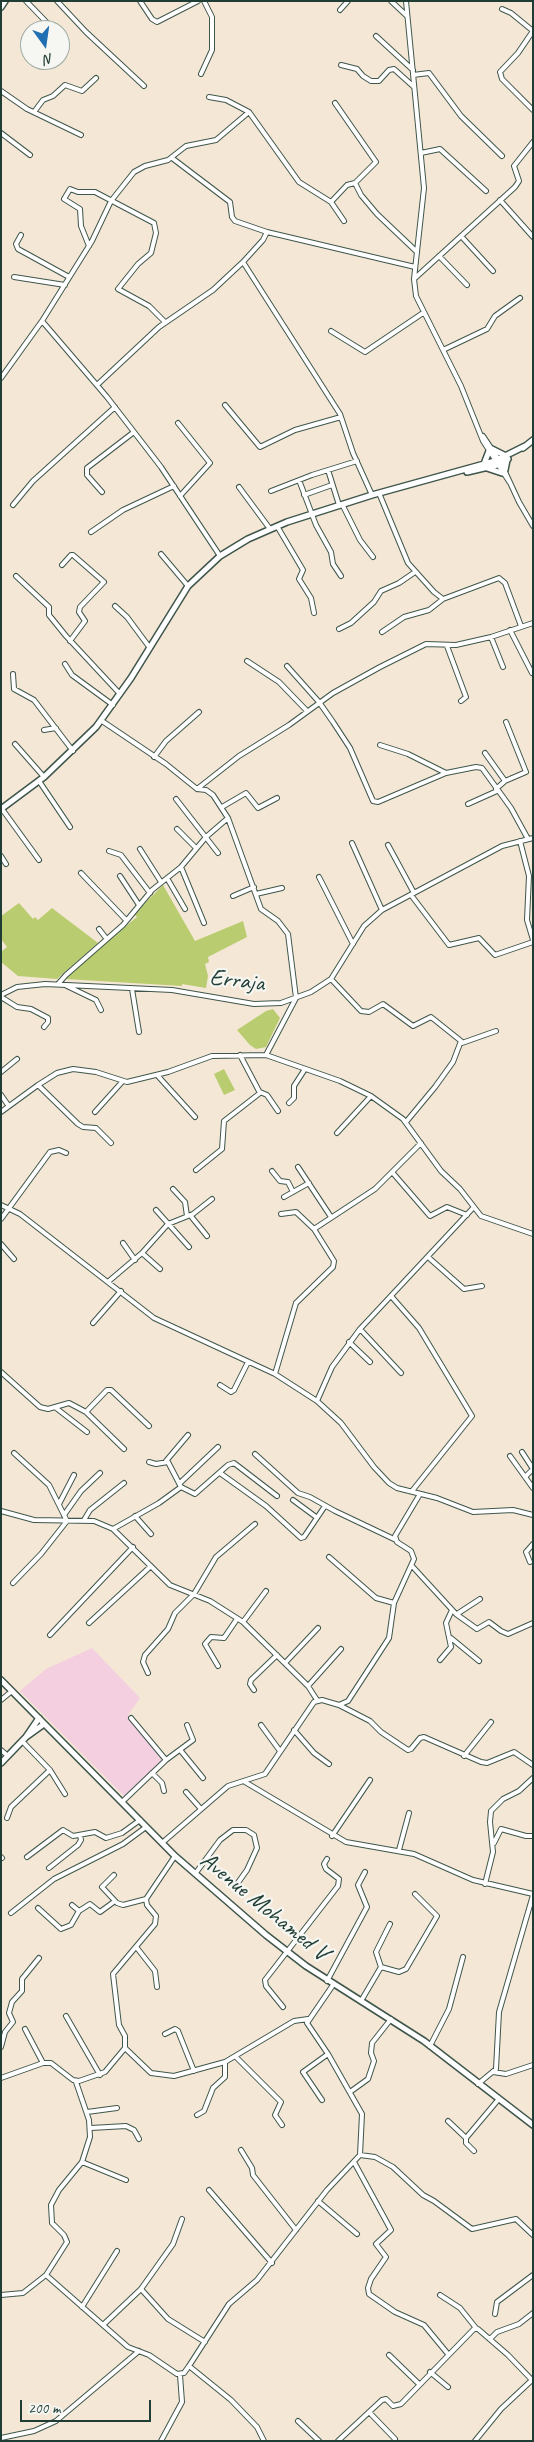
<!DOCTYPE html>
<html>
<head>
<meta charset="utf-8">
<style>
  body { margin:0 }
  #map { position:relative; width:534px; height:2442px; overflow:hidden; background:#f5e7d5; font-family:Caveat,sans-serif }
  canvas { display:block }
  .frame { position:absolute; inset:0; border:2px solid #1f3d34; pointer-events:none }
  .north { position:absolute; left:20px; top:20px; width:50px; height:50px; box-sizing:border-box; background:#f6f6f2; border:1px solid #a0aca6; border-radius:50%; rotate:166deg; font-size:14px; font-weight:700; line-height:20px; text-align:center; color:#1f3d34 }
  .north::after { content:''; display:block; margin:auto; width:18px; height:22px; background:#1f6fb2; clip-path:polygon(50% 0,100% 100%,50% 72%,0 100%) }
  .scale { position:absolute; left:20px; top:2400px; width:131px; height:22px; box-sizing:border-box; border:2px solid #1f3d34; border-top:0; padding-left:6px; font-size:15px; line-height:18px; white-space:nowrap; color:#1f3d34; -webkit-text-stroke:4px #f6f6f2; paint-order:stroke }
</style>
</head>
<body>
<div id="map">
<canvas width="534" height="2442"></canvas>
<div class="frame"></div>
<div class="north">N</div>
<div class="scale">200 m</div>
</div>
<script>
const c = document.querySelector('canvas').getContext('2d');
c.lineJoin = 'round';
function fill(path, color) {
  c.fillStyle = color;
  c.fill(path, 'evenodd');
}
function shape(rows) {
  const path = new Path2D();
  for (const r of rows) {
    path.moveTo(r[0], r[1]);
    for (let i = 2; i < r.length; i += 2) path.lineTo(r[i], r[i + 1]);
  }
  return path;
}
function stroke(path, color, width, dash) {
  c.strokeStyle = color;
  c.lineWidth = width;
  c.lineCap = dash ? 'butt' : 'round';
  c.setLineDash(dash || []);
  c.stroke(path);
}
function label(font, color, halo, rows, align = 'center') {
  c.font = font + ' Caveat,sans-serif';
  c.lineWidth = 4.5;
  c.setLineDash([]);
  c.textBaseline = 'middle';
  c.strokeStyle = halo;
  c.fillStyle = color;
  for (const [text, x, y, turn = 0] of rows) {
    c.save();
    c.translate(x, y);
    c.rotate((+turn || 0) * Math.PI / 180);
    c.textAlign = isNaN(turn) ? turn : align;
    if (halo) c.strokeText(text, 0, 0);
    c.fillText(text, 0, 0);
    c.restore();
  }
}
fill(shape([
  [92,1648,140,1698,128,1715,164,1759,126,1798,20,1691,46,1669]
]), '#f3cfdf');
fill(shape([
  [163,885,195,941,243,921,247,937,208,957,209,962,205,964,208,976,206,988,182,984,182,986,65,979,95,951,137,917,134,914],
  [19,903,33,919,35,917,38,920,52,908,98,943,57,979,18,976,1,962,1,952,7,947,1,939,1,916],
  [273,1009,280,1018,266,1047,256,1049,250,1045,237,1030,266,1011],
  [224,1069,235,1090,224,1095,214,1074]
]), '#b9cd70');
const street = shape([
  [26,1,54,30],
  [57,1,86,32,144,86],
  [140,1,152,19,157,22,198,1],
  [391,1,407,16],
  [406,1,424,188,414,279,416,296,461,386,483,441,510,483],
  [502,9,511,13,533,31],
  [340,10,348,1],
  [533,31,518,53,500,72,502,79,533,110],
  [376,36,413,70],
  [341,65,357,69,363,76,371,81,379,81,389,70,394,69,414,87],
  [201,74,212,50,212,17,204,1],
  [413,75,429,73,461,116,502,156],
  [1,91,27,109,81,135],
  [209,97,226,100,249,112],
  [335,103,376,162,355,183],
  [34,112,43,100,53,96,65,85,82,91,96,78],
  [1,133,30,155],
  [421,153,440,149,486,191],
  [172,158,230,202,232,217,235,221,267,232,263,240,243,262,340,414,353,453,372,495],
  [500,200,533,237],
  [331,202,344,221],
  [267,232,415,267],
  [21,235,16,244,18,249,69,277],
  [461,236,493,271],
  [89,246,81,226,80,209,64,199,70,189,78,192,95,192,154,223,156,233,151,253,138,264,118,289,149,306,165,322],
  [439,256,467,285],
  [14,277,65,285],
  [414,279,515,187,519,181,514,166,533,142],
  [42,321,92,241,111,201,134,172,145,166,168,160,186,146,216,140,249,112,299,182,331,202,347,185,355,183,361,195,377,214,417,252],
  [331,331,365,352,423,313],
  [443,350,487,329,495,316,520,298],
  [1,378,42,321,107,397,161,467,220,556],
  [97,385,159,327,213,290,243,262],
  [225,405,260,447,295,430,341,417],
  [178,423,210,463,180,496],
  [483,436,501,463,519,502,533,526],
  [328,470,339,505],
  [299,480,316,525,331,552,333,564,341,576],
  [239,487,270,529],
  [271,491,312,475,357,461],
  [102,492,87,475,87,468,134,432],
  [379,493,408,563,434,592,443,599,499,578,505,583,521,626],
  [304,495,332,485],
  [342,504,360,540,373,557],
  [13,505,33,481,115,407],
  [277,526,303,570,299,579,311,598,314,613],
  [91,532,123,510,174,486],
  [161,554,188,586],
  [62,565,71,555,73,555,104,582,80,607,79,612,85,621,70,641],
  [16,576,49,607,49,615,66,636,120,694],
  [115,606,127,617,150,648],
  [339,629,351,623,374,602,381,591,399,583,415,572],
  [510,630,532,673],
  [382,632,404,617,429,610,443,599],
  [491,637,503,667],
  [447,646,466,697,461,701],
  [247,661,279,682,307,711],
  [65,664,72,675,113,705],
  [287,666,319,702,333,722,350,748,373,801,378,802,446,773],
  [13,674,14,689,34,700,73,751],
  [102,721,166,764,197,789,206,790,213,795,228,818,261,909,278,921,288,934,296,998,266,1055],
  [44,730,56,728],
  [15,744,44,777],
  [380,745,408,754,446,773,476,767,482,768,511,808,528,839],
  [485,753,505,781],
  [154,757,166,741,199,712],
  [39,781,70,827],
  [197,789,239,756,289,725,333,693,380,667,426,644,456,645,491,637,533,623],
  [496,789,505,781,526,772,506,722],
  [176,799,218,853],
  [468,804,497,791],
  [222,807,246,793,258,808,277,798],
  [2,809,39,860],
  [177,829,196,848],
  [520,841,529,876,527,920,533,940],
  [352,843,382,910],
  [388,845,414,893],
  [140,849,161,882],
  [109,851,121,855,150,893],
  [1,856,6,864],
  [181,867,204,923],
  [81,873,126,920],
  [120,876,139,905],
  [319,877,353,944],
  [167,878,185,909],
  [256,894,282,888],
  [411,895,449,945,479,938,495,955,533,942],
  [233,896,254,887],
  [99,929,106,938],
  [331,979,361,1011,369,1012,383,1004,413,1026,431,1017,461,1041,453,1062,435,1087,406,1122],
  [58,984,66,975,123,925,152,890,181,867,206,837,228,818],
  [65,985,96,1000,101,1010],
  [132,989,139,1032],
  [1,995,17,987,45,984,172,990,254,1004,281,1003,311,992,331,979,364,926,382,910,502,846,533,838],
  [1,997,17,1007,31,1009,48,1018,48,1022,44,1027],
  [462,1043,496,1031],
  [1,1072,17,1059],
  [157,1075,195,1117],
  [38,1085,78,1124,83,1127,96,1128,111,1143],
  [260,1092,267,1095,278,1111],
  [1,1095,8,1105],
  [289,1103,294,1098,294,1086,305,1069],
  [1,1112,38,1085,57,1073,73,1069,96,1072,127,1082,168,1072,212,1056,266,1055,340,1081,371,1096,403,1119,441,1171,460,1189,481,1216,533,1234],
  [95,1112,122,1082],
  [337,1133,371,1096],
  [298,1167,331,1217],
  [196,1170,222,1149,224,1121,260,1093,240,1055],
  [272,1171,280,1181,288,1182,293,1192],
  [392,1172,430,1216,447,1207,467,1215],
  [173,1189,185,1202,187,1216],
  [284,1197,309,1183],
  [1,1205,20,1214,154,1318,275,1374,317,1401,341,1423,374,1467,389,1483,397,1488,437,1498,473,1512,513,1510,533,1515],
  [156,1210,189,1247],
  [281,1214,296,1212,314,1229],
  [190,1215,207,1236],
  [1,1219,50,1152,59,1150,66,1153],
  [123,1243,135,1260],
  [1,1244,14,1259],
  [142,1253,160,1269],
  [428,1257,464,1289,482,1286],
  [109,1281,142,1253,168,1224,193,1214,212,1199],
  [391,1296,419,1328,472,1416,412,1491],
  [93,1323,121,1291],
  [360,1329,401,1373],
  [349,1342,370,1362],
  [1,1372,40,1407,48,1409,69,1403,86,1412,124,1449],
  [275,1374,296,1303,333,1267,334,1261,314,1229,375,1189,421,1143],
  [220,1385,231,1392,234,1390,248,1362],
  [317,1401,332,1367,360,1329,473,1208],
  [56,1408,87,1432],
  [86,1412,107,1390,111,1390,149,1426],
  [522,1452,533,1469,525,1477],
  [255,1454,298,1493,310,1497,335,1511,396,1540],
  [510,1456,533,1488],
  [166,1461,188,1435],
  [220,1473,266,1506,301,1538,304,1537,325,1506],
  [180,1483,218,1447],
  [181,1487,195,1494,228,1465,234,1463,277,1496],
  [293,1500,316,1517],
  [59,1504,74,1475],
  [1,1511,34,1520,94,1521,113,1529,170,1585,210,1601,243,1622,308,1686,317,1700],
  [64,1515,81,1491,100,1473],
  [135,1516,151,1534],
  [84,1520,90,1510,124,1483],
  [113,1529,159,1503,181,1487,168,1462,156,1464,149,1462],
  [329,1557,376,1598,394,1603],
  [530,1562,526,1552,533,1544],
  [412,1566,456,1614,477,1629,489,1622,501,1631,508,1634,533,1623],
  [13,1583,41,1554,67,1521,49,1485,14,1453],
  [457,1614,480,1599],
  [243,1622,266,1591],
  [89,1623,151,1566],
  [50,1635,133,1547],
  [451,1638,479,1661],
  [440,1660,451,1647,446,1623,452,1610],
  [285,1663,318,1628],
  [218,1666,205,1644,211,1637,224,1638,237,1619],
  [148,1673,143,1662,145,1655,168,1629,175,1613,194,1594,216,1557,255,1524],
  [308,1686,341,1649],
  [254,1690,250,1684,251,1680,277,1655],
  [1,1700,12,1691],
  [339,1705,370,1721,381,1732,408,1750,411,1749,420,1738,424,1737,481,1762,487,1763,514,1752,533,1765],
  [131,1718,166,1760],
  [261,1725,280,1751],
  [294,1730,314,1753,329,1764],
  [22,1741,50,1770,65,1794],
  [1,1750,8,1756],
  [181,1751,203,1778],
  [464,1756,491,1722],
  [152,1773,162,1783,164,1791],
  [245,1782,346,1842,414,1854,473,1880,533,1894],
  [186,1792,201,1809],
  [122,1802,166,1760,193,1740,187,1725],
  [7,1818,11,1807,50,1770],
  [332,1836,370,1780],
  [162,1843,228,1786,265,1774,314,1702,322,1700,339,1705,348,1701,389,1638,394,1603,414,1559,411,1551,397,1542,395,1536,420,1494],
  [494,1843,501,1829,526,1836,533,1836],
  [399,1850,409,1813],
  [1,1857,2,1858],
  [27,1857,63,1830,73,1836,95,1832,106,1838,122,1833,140,1820],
  [49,1868,78,1845,81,1840,80,1835],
  [195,1874,220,1840,233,1830,246,1830,254,1835,257,1848,247,1870,237,1884],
  [114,1875,102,1887,117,1903,123,1905,146,1899],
  [485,1884,493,1852,490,1822,491,1811,503,1799,519,1791,533,1778],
  [72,1905,79,1911,90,1904,100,1912,115,1901],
  [38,1908,61,1929,71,1925,79,1911],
  [11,1913,54,1879,123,1844,146,1827],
  [137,1948,155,1971,157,1987],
  [381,1967,399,1972,406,1969,437,1916,415,1894],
  [327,1981,367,1907,358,1885,365,1872],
  [361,2001,381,1967,376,1952,390,1924],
  [283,2007,266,1986,265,1980,338,1886,339,1879,326,1869,324,1864,327,1859],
  [66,2016,100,2075],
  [25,2029,43,2063],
  [165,2034,175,2029,178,2031,194,2071],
  [430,2046,449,2009,463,1957],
  [1,2047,5,2032,13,2022,9,2013,12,2002,22,1991,22,1979,39,1958],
  [125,2048,125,2036,119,2025,113,1974,155,1924,156,1916,147,1905,146,1899,175,1856],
  [236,2057,281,2102,275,2115,282,2125],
  [493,2072,506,2074,533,2065],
  [1,2078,43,2063,51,2063,73,2080,79,2081,105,2072,125,2048,151,2073,174,2076,225,2062,294,2021,308,2019],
  [478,2084,496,2069,499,2012,533,1895],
  [350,2092,368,2079,374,2061,371,2053,372,2043,391,2019],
  [322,2100,303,2072,328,2054],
  [87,2112,117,2108],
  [197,2115,204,2111,213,2088,225,2077,225,2062],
  [448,2121,466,2138],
  [91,2128,126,2126,134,2130,139,2139],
  [241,2150,252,2168,253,2175,296,2230],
  [474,2151,466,2143,466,2138,498,2100],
  [360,2155,375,2157,393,2167,423,2195,434,2201,472,2229,516,2219,533,2235],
  [82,2162,126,2180],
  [354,2162,391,2230,376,2244,386,2257,371,2279,368,2288,369,2294,395,2312,424,2325,448,2354],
  [209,2190,272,2263],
  [318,2201,357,2234],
  [182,2219,173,2244,141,2289,168,2319,205,2342],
  [46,2275,67,2242,64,2235,52,2223,51,2205,59,2190,82,2162,90,2137,89,2120,76,2082],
  [1,2295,23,2293,46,2275,128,2347,149,2355,177,2374,184,2373,189,2366],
  [440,2295,460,2308,476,2328],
  [82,2307,117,2251],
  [495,2314,497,2302,533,2275],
  [103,2325,141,2289],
  [490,2339,497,2332,519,2324,533,2313],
  [389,2355,419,2384],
  [430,2372,448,2387],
  [369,2412,395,2439],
  [298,2421,319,2441],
  [1,2438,34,2431,56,2421,139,2351],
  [161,2441,182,2402,180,2375],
  [264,2441,257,2427,231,2400,189,2366,229,2304,257,2280,327,2190,360,2155,362,2114,328,2054,307,2023,333,1985],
  [338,2441,382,2400,386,2399,393,2406,401,2404,474,2329,478,2329,508,2355,533,2381],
  [475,2441,501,2409,532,2380]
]);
const secondary = shape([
  [1,7,5,1],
  [523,448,533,440],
  [492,449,506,456],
  [484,464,489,451],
  [487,468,502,473],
  [505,470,507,460],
  [467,472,497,465,508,459],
  [1,809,44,777,96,727,131,678,188,586,220,556,248,539,287,522,372,495,495,461,525,446],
  [1,1680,175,1856,266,1935,306,1966,424,2041,533,2125],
  [26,1737,44,1724],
  [1,1763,26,1737,39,1718]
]);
stroke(street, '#3f564c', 6);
stroke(secondary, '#3f564c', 8);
stroke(street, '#fff', 4);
stroke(secondary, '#fff', 5);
label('24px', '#1f3d34', '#f6f6f2', [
  ["Erraja",237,981,7],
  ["Avenue Mohamed V",264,1907,39]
]);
</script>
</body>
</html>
